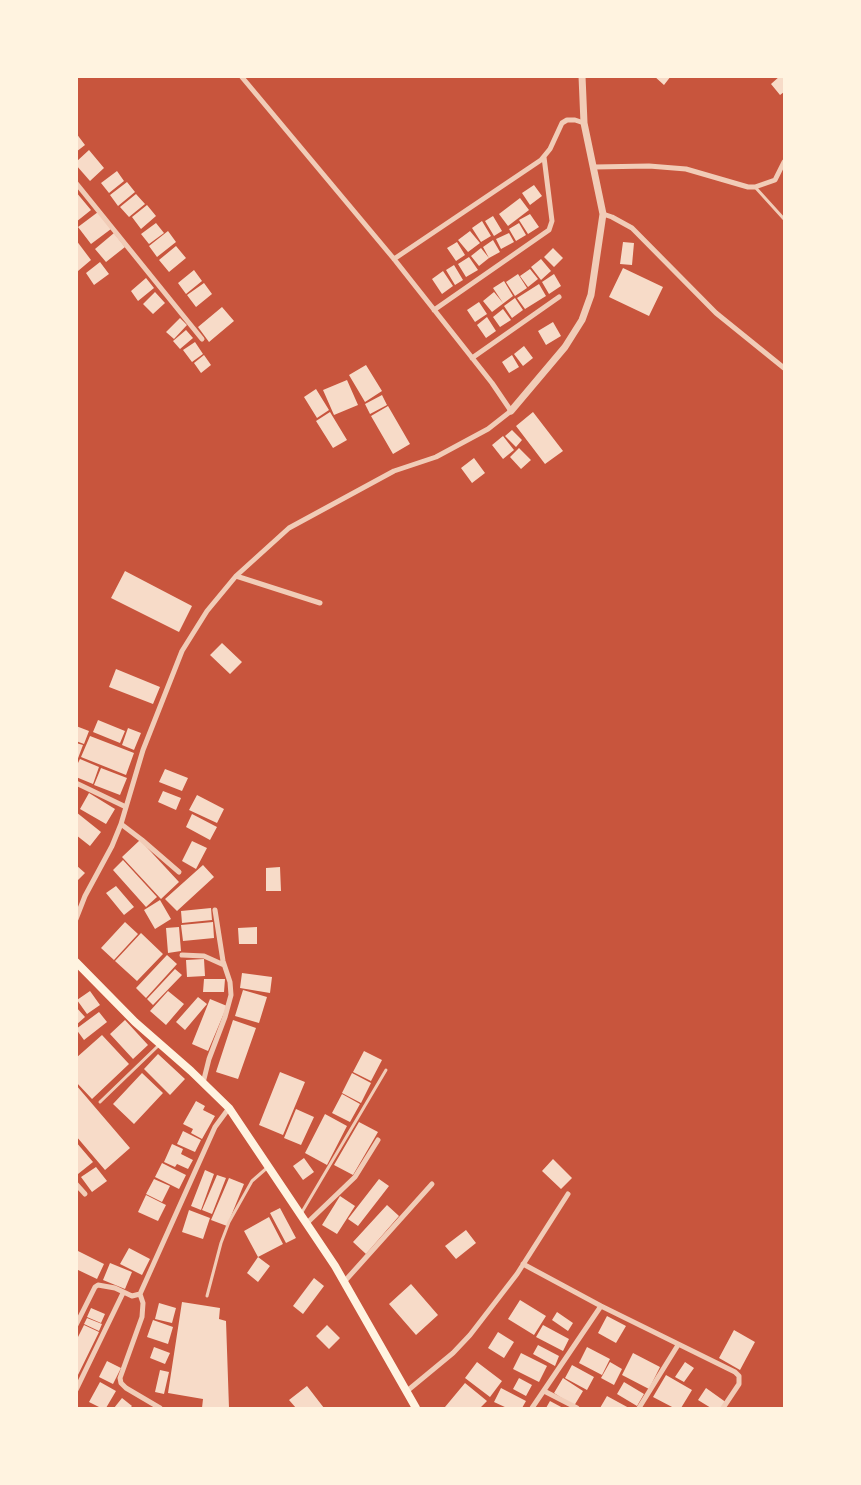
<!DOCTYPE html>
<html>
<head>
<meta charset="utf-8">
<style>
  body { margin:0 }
  #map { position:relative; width:861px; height:1485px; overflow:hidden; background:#c8553d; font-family:"IBM Plex Sans",sans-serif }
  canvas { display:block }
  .frame { position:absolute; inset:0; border:78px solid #fff3e0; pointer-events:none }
</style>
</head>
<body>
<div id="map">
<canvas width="861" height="1485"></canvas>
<div class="frame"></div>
</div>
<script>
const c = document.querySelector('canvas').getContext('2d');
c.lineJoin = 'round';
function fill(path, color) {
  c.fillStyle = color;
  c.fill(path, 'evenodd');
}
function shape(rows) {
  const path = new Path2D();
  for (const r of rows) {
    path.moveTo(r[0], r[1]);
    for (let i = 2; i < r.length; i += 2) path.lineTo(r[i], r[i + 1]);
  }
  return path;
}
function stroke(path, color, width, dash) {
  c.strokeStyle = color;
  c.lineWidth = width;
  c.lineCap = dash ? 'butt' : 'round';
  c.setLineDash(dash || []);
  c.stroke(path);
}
fill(shape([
  [654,76,671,76,664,85],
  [780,76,784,76,784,92,780,95,771,84],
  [76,133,85,145,76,152],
  [89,150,104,168,90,181,76,165,76,162],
  [117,171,124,181,109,193,101,183],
  [127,182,135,192,118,206,110,195],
  [534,185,542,196,530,205,522,193],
  [76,192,91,210,76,222],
  [136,194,145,204,129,217,120,207],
  [520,198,529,210,508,226,499,214],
  [147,205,156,216,141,229,132,217],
  [98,212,111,229,91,244,78,227],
  [530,214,539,227,528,234,519,220],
  [493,216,502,231,494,236,485,221],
  [482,221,491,236,481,242,472,228],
  [156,223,164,233,149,244,141,234],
  [519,223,526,235,516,241,509,229],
  [168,231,176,242,157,257,149,246],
  [470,231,480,243,468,252,458,240],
  [114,233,125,247,106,262,95,249],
  [509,233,514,242,501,249,496,239],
  [76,240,91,260,78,271,76,269],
  [493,240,500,252,489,258,483,247],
  [457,242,465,255,456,261,447,248],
  [623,242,634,243,632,265,620,264],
  [176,246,186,258,169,272,159,260],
  [481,248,489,258,479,266,471,256],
  [553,248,563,258,554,267,544,257],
  [469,257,478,270,466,277,458,264],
  [541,259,551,271,541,280,531,267],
  [100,262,109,274,94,285,86,273],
  [454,265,463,280,455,285,446,270],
  [623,268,663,287,649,316,609,297],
  [530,269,538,279,528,287,520,276],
  [194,270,202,281,186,294,178,283],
  [443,271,453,286,442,294,432,279],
  [518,274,527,288,515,296,506,282],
  [554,274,561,286,549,294,542,282],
  [146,278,154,288,138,301,131,291],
  [504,281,513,296,492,312,483,301,494,292,503,303,493,288],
  [204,283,212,294,196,307,187,295],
  [539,284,546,296,525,309,517,298],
  [155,292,165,303,153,314,143,304],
  [515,298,523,310,512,318,504,306],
  [479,302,487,314,475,322,467,310],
  [222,307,234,321,209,342,198,327],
  [503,309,511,320,500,327,493,317],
  [487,317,496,331,486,338,477,325],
  [180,318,187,325,174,339,166,332],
  [553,322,561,336,546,345,538,331],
  [186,330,193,338,180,349,173,341],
  [195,342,203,354,192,362,183,350],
  [524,346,533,358,523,366,514,354],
  [204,355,211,365,201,373,194,363],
  [512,355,519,367,509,373,502,362],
  [366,365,382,391,365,402,349,375],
  [347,380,358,405,334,415,323,390],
  [316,389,329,410,317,418,304,397],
  [382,395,387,405,370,414,365,404],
  [388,406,410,444,393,454,371,416],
  [330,412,347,440,333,448,316,421],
  [533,412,563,451,545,464,516,426],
  [512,430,522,440,516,447,505,436],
  [503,436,514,450,503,459,492,445],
  [519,448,531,460,521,469,510,457],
  [474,458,485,473,472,483,461,468],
  [125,571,192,606,179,632,111,598],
  [222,643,242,662,230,674,210,655],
  [116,669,160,687,153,704,109,687],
  [98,720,125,731,120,743,93,732],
  [76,726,89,731,84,744,76,741],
  [128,728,141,733,134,750,122,745],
  [90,736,134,753,126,775,81,757],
  [76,743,83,745,77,761,76,761],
  [80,759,99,767,93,784,76,777,76,767],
  [101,768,127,778,120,795,94,785],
  [165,769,188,778,182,791,159,782],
  [163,791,181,798,176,810,158,802],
  [89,793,115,809,106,824,80,809],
  [197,795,224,809,217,823,189,810],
  [76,812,101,832,90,846,76,835],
  [192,814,217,827,210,840,186,827],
  [140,840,179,882,161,899,122,857],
  [192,841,207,848,196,869,182,861],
  [123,860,157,897,146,907,113,870],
  [76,865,85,873,76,882],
  [203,865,214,877,177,911,165,899],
  [280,867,281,891,266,891,266,868],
  [116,886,134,907,124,915,106,893],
  [160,900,171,919,155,929,144,910],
  [211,908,212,920,182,923,181,911],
  [125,922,138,934,114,960,101,948],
  [213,922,214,938,183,941,181,925],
  [179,927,181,951,168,953,166,928],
  [257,927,257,944,239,944,238,928],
  [141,933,163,954,137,981,115,961],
  [167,955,177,964,146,998,136,988],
  [204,959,205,976,187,977,186,960],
  [175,969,182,975,153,1005,147,999],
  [242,973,272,977,270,993,240,988],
  [204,979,225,979,224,992,203,992],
  [243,990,267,997,259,1023,235,1016],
  [90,991,100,1005,87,1014,77,1000],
  [168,991,184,1004,166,1025,150,1011],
  [198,997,207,1004,185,1030,176,1022],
  [210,999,227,1006,208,1051,192,1044],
  [76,1007,85,1017,76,1025],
  [99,1012,107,1022,84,1040,76,1029],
  [125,1020,148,1045,133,1059,110,1034],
  [233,1020,256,1028,238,1079,216,1072],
  [102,1035,129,1064,92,1099,76,1082,76,1058],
  [364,1051,382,1060,371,1081,353,1072],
  [158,1054,185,1079,170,1095,144,1069],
  [280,1072,305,1082,283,1135,259,1125],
  [142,1073,163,1093,134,1124,113,1104],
  [352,1073,371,1083,361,1103,342,1093],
  [76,1085,130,1148,105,1170,76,1136],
  [342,1094,360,1104,350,1122,332,1113],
  [196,1101,205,1106,203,1110,215,1116,202,1139,191,1133,193,1129,183,1124],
  [296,1109,314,1117,301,1145,284,1138],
  [325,1114,347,1126,327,1165,305,1153],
  [359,1122,378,1132,353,1175,334,1165],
  [183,1131,201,1140,195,1152,177,1144],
  [76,1142,93,1162,78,1174,76,1173],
  [172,1144,183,1149,181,1154,193,1160,188,1169,177,1164,175,1167,164,1162],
  [304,1158,314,1172,303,1180,293,1166],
  [553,1159,572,1178,561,1189,542,1171],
  [162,1163,186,1175,179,1189,155,1177],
  [96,1167,107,1181,92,1192,81,1177],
  [205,1170,214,1174,201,1210,191,1206],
  [217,1175,226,1178,212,1214,202,1210],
  [229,1178,244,1184,227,1226,211,1220],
  [154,1179,170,1186,162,1202,146,1194],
  [379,1179,389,1186,358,1226,348,1219],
  [146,1195,166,1205,158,1221,138,1212],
  [340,1196,355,1206,337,1234,322,1225],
  [387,1205,399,1216,366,1254,353,1242],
  [280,1208,296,1238,286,1243,270,1213],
  [189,1210,210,1218,203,1239,182,1232],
  [269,1217,283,1244,258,1257,244,1231],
  [466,1230,476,1243,456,1259,445,1246],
  [129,1248,150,1259,142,1275,120,1264],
  [76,1250,104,1264,97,1279,76,1269],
  [258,1257,270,1266,258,1282,247,1273],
  [110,1263,132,1272,125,1289,103,1280],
  [314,1278,324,1286,303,1314,293,1306],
  [411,1284,438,1315,416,1335,389,1304],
  [520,1300,546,1316,534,1335,508,1319],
  [182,1302,220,1308,219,1319,226,1321,229,1408,202,1408,203,1399,168,1393],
  [159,1303,176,1308,172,1323,155,1319],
  [91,1308,105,1314,101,1323,87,1317],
  [557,1312,573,1323,568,1331,552,1320],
  [607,1316,626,1326,616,1343,598,1333],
  [87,1318,102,1324,99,1331,84,1324],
  [153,1320,173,1327,168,1344,147,1337],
  [84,1325,99,1332,76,1379,76,1341],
  [327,1325,340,1338,329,1349,316,1336],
  [543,1325,569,1339,563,1351,536,1337],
  [734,1330,755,1342,740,1370,719,1358],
  [498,1332,514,1342,504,1358,488,1348],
  [538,1345,559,1356,555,1366,533,1354],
  [154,1347,170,1353,165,1364,150,1358],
  [587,1347,610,1359,602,1375,579,1363],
  [521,1353,547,1366,539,1382,513,1369],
  [633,1353,660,1367,649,1389,622,1375],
  [107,1361,121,1368,113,1384,99,1377],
  [477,1362,502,1381,490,1397,465,1378],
  [610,1362,622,1369,614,1385,601,1378],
  [685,1362,694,1368,684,1382,675,1377],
  [572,1365,594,1377,587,1390,565,1378],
  [160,1370,169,1372,164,1394,155,1392],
  [666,1375,692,1390,681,1408,674,1408,653,1397],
  [519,1378,532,1385,526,1396,513,1389],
  [563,1378,583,1391,574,1406,554,1393],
  [100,1382,116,1391,106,1408,101,1408,89,1402],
  [624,1382,644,1394,637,1406,617,1394],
  [465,1383,487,1401,480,1408,446,1408,445,1407],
  [307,1386,324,1408,296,1408,289,1400],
  [501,1388,526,1401,522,1408,507,1408,494,1402],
  [706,1388,727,1403,723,1408,711,1408,698,1400],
  [607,1396,629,1408,600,1408],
  [122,1398,132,1406,130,1408,114,1408],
  [550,1401,563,1408,546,1408]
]), '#f7dbc8');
stroke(shape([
  [755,187,784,219],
  [100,1102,158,1046],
  [302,1212,386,1070],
  [207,1296,221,1243,229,1222,252,1181,268,1167]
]), '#f1ccb7', 3);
stroke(shape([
  [595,167,649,166,686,169,748,187,755,187,775,180,784,162],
  [76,183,202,339],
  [603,214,612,217,632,228,716,313,784,368],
  [394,259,541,160,550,149,562,123,567,120,575,120,584,123],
  [434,310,549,230,552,221,544,157],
  [472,358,559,297],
  [236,576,320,603],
  [76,783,126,807],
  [121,824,142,840,179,872],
  [76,919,85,896,112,846,121,824,143,750,182,651,207,611,236,576,289,528,394,471,436,457,488,429,511,411,492,383,394,259,241,76],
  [182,955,204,956,224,965],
  [203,1083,209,1059,225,1017,231,995,230,982,223,961,215,910],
  [76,1184,85,1194],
  [307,1223,355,1177,378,1140],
  [523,1264,601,1306,735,1372,739,1376,739,1384,723,1408],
  [344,1282,432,1184],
  [140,1294,143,1303,142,1317,120,1378,121,1383,126,1388,160,1408],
  [76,1325,95,1287,98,1285,115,1288,132,1296,140,1294,215,1127,229,1108],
  [76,1390,123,1293],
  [407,1391,453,1353,470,1335,517,1274,568,1194],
  [544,1391,577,1408],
  [532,1408,601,1306],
  [639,1408,678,1345]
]), '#f1ccb7', 5);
stroke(shape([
  [511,411,565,347,582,320,591,295,603,214,584,123,582,76]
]), '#f1ccb7', 7);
stroke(shape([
  [76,962,135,1022,191,1071,229,1108,335,1266,416,1408]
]), '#fff3e0', 8);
</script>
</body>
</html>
